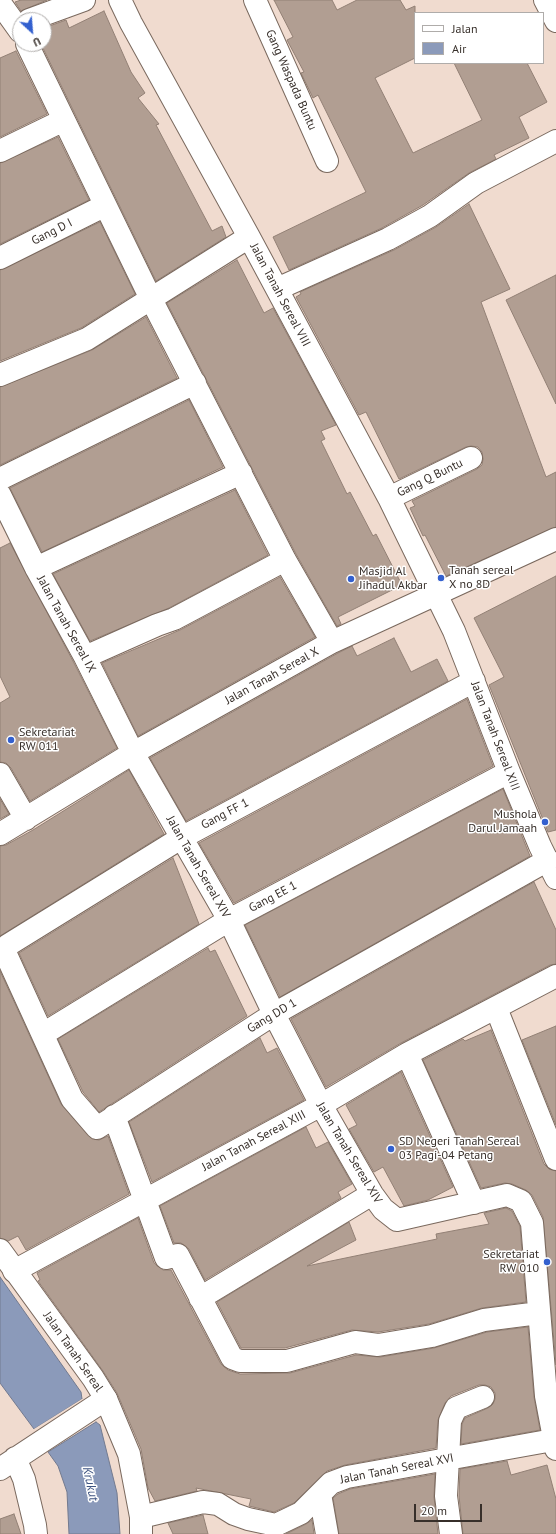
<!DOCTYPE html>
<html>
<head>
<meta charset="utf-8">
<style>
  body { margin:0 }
  #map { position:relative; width:556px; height:1534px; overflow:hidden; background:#f0dbcf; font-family:"PT Sans",sans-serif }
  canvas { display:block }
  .legend { position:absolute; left:414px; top:12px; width:130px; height:52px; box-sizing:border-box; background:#fff; border:1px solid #afacaa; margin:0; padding:5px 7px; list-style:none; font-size:12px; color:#372f2a }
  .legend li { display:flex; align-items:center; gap:8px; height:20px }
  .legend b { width:20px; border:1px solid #afacaa }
  .north { position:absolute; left:12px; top:12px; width:40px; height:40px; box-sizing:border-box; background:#fff; border:1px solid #afacaa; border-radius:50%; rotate:154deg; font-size:11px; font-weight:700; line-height:16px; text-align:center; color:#372f2a }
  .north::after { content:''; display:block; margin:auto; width:14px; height:18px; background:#3360cf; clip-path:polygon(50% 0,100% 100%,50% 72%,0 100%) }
  .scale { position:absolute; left:414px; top:1504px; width:68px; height:18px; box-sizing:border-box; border:2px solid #372f2a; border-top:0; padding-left:5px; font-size:12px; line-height:14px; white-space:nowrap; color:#372f2a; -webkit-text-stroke:3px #fff; paint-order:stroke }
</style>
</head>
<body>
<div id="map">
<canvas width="556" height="1534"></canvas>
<ul class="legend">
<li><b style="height:5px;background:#fff"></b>Jalan</li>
<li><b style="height:11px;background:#8b9aba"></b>Air</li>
</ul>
<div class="north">U</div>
<div class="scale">20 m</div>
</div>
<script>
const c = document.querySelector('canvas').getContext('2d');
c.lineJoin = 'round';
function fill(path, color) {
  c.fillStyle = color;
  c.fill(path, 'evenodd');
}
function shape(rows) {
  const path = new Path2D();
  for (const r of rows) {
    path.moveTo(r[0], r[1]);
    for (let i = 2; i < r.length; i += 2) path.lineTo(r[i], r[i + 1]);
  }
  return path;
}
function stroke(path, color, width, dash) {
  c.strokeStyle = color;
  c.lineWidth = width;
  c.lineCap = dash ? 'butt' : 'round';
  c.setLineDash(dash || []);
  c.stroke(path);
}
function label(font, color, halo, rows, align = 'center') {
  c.font = font + ' "PT Sans",sans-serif';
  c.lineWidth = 3;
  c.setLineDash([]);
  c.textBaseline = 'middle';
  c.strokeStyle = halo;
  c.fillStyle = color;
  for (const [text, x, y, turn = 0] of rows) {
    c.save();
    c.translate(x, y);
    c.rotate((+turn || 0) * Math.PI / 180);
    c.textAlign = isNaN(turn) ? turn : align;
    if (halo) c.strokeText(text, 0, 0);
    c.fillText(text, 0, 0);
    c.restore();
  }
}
const water = shape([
  [0,1277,81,1392,82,1399,34,1429,0,1383,0,1277],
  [96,1422,100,1425,117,1493,120,1534,69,1534,67,1492,58,1466,48,1452,96,1422]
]);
fill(water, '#8b9aba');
stroke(water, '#727a8f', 1);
fill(shape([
  [82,1399,83,1401,35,1431,34,1429]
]), '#f0dbcf');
const building = shape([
  [21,0,47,0,21,11,15,2,21,0],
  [274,0,332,0,337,10,357,0,400,0,406,10,415,6,415,58,375,78,413,153,482,120,454,63,527,63,547,102,519,117,529,138,494,155,496,159,469,173,423,205,382,228,289,270,273,237,366,192,318,95,313,98,301,73,304,72,287,40,293,37,274,0],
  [104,11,131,72,145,93,138,98,159,124,156,125,212,231,222,226,226,237,156,281,41,44,44,44,44,28,66,20,69,28,104,11],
  [16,51,47,114,0,137,0,58,16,51],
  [58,137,89,200,0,244,0,163,58,137],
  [469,204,510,289,481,302,546,477,556,472,556,527,446,576,425,535,423,536,410,508,415,506,412,501,477,469,482,465,483,459,482,452,478,447,471,446,466,447,399,479,366,412,359,415,296,297,301,294,300,292,394,250,436,227,469,204],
  [100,222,135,294,81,328,0,361,0,270,100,222],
  [237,260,264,313,273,308,336,425,321,431,325,439,321,441,347,494,350,492,373,536,376,534,402,585,338,617,341,624,337,626,296,554,167,303,237,260],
  [556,275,556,404,506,300,556,275],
  [146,317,177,378,0,465,0,387,92,350,146,317],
  [189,400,223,467,42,552,10,488,189,400],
  [235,490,268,555,169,608,90,641,53,574,235,490],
  [10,543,74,663,117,748,30,801,11,768,6,763,0,762,0,703,10,697,0,676,0,548,10,543],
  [556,576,556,830,548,832,489,685,504,677,474,618,556,576],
  [280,577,315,637,138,736,102,663,180,630,280,577],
  [394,638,411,672,437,659,448,681,186,821,150,758,338,653,352,646,357,656,394,638],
  [467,699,493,766,234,903,199,843,467,699],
  [129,770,164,834,0,936,0,846,6,845,33,830,129,770],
  [503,789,530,856,280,997,245,925,503,789],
  [0,799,9,814,0,819,0,799],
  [173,858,199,924,48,1016,19,953,173,858],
  [534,882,556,930,556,964,550,965,401,1043,326,1087,291,1019,534,882],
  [208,948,210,952,215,950,247,1016,99,1112,83,1092,58,1039,208,948],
  [0,971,61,1104,92,1139,99,1140,108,1136,129,1194,26,1250,18,1236,8,1241,0,1238,0,971],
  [556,1026,556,1125,522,1040,556,1026],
  [491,1030,544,1164,549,1169,556,1171,556,1365,543,1217,532,1195,526,1190,512,1184,505,1183,481,1188,423,1060,463,1039,465,1041,491,1030],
  [260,1038,267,1053,277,1048,304,1100,152,1182,129,1122,260,1038],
  [401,1072,453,1187,428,1200,404,1206,383,1167,374,1172,349,1129,357,1125,346,1105,401,1072],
  [306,1127,316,1148,328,1142,352,1184,338,1192,341,1198,205,1280,189,1249,181,1243,174,1243,160,1206,306,1127],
  [506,1208,512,1211,520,1226,526,1302,482,1308,429,1324,378,1332,352,1330,285,1348,241,1348,217,1302,349,1222,356,1240,307,1266,437,1239,436,1234,489,1224,484,1213,506,1208],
  [138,1218,154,1263,163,1270,171,1270,221,1364,228,1370,240,1374,290,1373,356,1355,380,1357,434,1348,487,1332,528,1327,534,1397,540,1430,461,1444,462,1424,465,1418,488,1408,493,1404,495,1399,495,1393,491,1387,485,1385,479,1385,451,1396,445,1403,438,1420,436,1448,345,1465,327,1471,294,1503,274,1512,249,1506,251,1499,196,1488,197,1491,155,1501,148,1488,141,1449,117,1393,103,1371,38,1281,40,1280,37,1273,138,1218],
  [507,1461,511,1475,547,1465,556,1499,556,1534,463,1534,459,1496,460,1469,507,1461],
  [435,1474,434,1497,438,1534,339,1534,333,1498,338,1494,350,1489,435,1474],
  [14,1514,21,1534,0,1534,0,1519,14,1514],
  [203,1515,208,1534,173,1534,168,1523,203,1515],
  [312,1520,314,1534,286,1534,306,1524,312,1520]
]);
fill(building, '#b19e92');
stroke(building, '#928075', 1);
const minor = shape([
  [120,0,131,23,249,237,389,498,454,631,509,772,540,846,556,878],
  [255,0,327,161],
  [0,3,20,31],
  [29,20,84,0],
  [27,44,151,299,285,560,332,642],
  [0,151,64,120],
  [0,258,104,206],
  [277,289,388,239,430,216,476,183,556,141],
  [0,375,87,339,249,237],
  [0,479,195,383],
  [0,495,36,568,85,657,133,753,229,920,274,1014,321,1105,372,1194,383,1209,397,1220,507,1195,521,1201,532,1223,546,1396,556,1449],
  [389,498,471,458],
  [36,568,241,473],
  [85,657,157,625,174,619,285,560],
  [474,681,181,838,8,945,4,950,72,1099,97,1128,274,1014,548,860],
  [0,774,26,819],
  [0,834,133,753,332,642,556,539],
  [496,1008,556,1159],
  [43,1034,229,920,509,772],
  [407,1054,474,1203],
  [114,1116,166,1258,178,1255,232,1358,240,1361,287,1361,355,1342,378,1345,432,1336,484,1320,539,1313],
  [14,1271,321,1105,407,1054,556,976],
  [200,1298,372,1194],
  [15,1458,24,1479,35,1525,36,1534],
  [0,1469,106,1399],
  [320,1494,327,1534],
  [141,1517,203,1502,218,1504,234,1514,248,1519,276,1525,301,1513,331,1483,347,1477,553,1440],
  [451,1534,446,1496,450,1421,456,1408,483,1397]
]);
const tertiary = shape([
  [0,1250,93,1378,106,1399,129,1454,141,1517,141,1534]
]);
const secondary = shape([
  [545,0,556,21]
]);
stroke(minor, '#7a695e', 24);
stroke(tertiary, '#7a695e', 24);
stroke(secondary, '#7a695e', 24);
stroke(minor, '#fff', 22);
stroke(tertiary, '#fff', 22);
stroke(secondary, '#fff', 22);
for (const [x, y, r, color] of [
  [441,578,4,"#3360cf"],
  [351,579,4,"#3360cf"],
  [11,740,4,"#3360cf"],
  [545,822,4,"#3360cf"],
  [391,1149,4,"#3360cf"],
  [547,1262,4,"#3360cf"]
]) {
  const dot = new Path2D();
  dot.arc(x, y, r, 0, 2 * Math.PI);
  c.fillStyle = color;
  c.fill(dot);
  stroke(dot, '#fff', 1.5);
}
label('12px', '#372f2a', '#fff', [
  ["Gang Waspada Buntu",291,80,66],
  ["Gang D I",52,232,-27],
  ["Jalan Tanah Sereal VIII",280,295,62],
  ["Gang Q Buntu",430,478,-26],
  ["Jalan Tanah Sereal IX",66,624,61],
  ["Jalan Tanah Sereal X",272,676,-29],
  ["Jalan Tanah Sereal XIII",495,736,69],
  ["Gang FF 1",225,814,-28],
  ["Jalan Tanah Sereal XIV",198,867,60],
  ["Gang EE 1",273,897,-28],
  ["Gang DD 1",272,1016,-31],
  ["Jalan Tanah Sereal XIII",254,1141,-28],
  ["Jalan Tanah Sereal XIV",349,1153,59],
  ["Jalan Tanah Sereal",73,1352,55],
  ["Jalan Tanah Sereal XVI",397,1469,-11]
]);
label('12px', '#372f2a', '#fff', [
  ["Tanah sereal",449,571],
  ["X no 8D",449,585],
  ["Masjid Al",359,572],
  ["Jihadul Akbar",359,586],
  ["Sekretariat",19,733],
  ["RW 011",19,747],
  ["Mushola",537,815,"right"],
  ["Darul Jamaah",537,829,"right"],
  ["SD Negeri Tanah Sereal",399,1142],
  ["03 Pagi-04 Petang",399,1156],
  ["Sekretariat",539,1255,"right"],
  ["RW 010",539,1269,"right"]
], 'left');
label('italic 13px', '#3f5481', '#fff', [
  ["Krukut",90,1484,78]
]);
</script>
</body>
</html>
